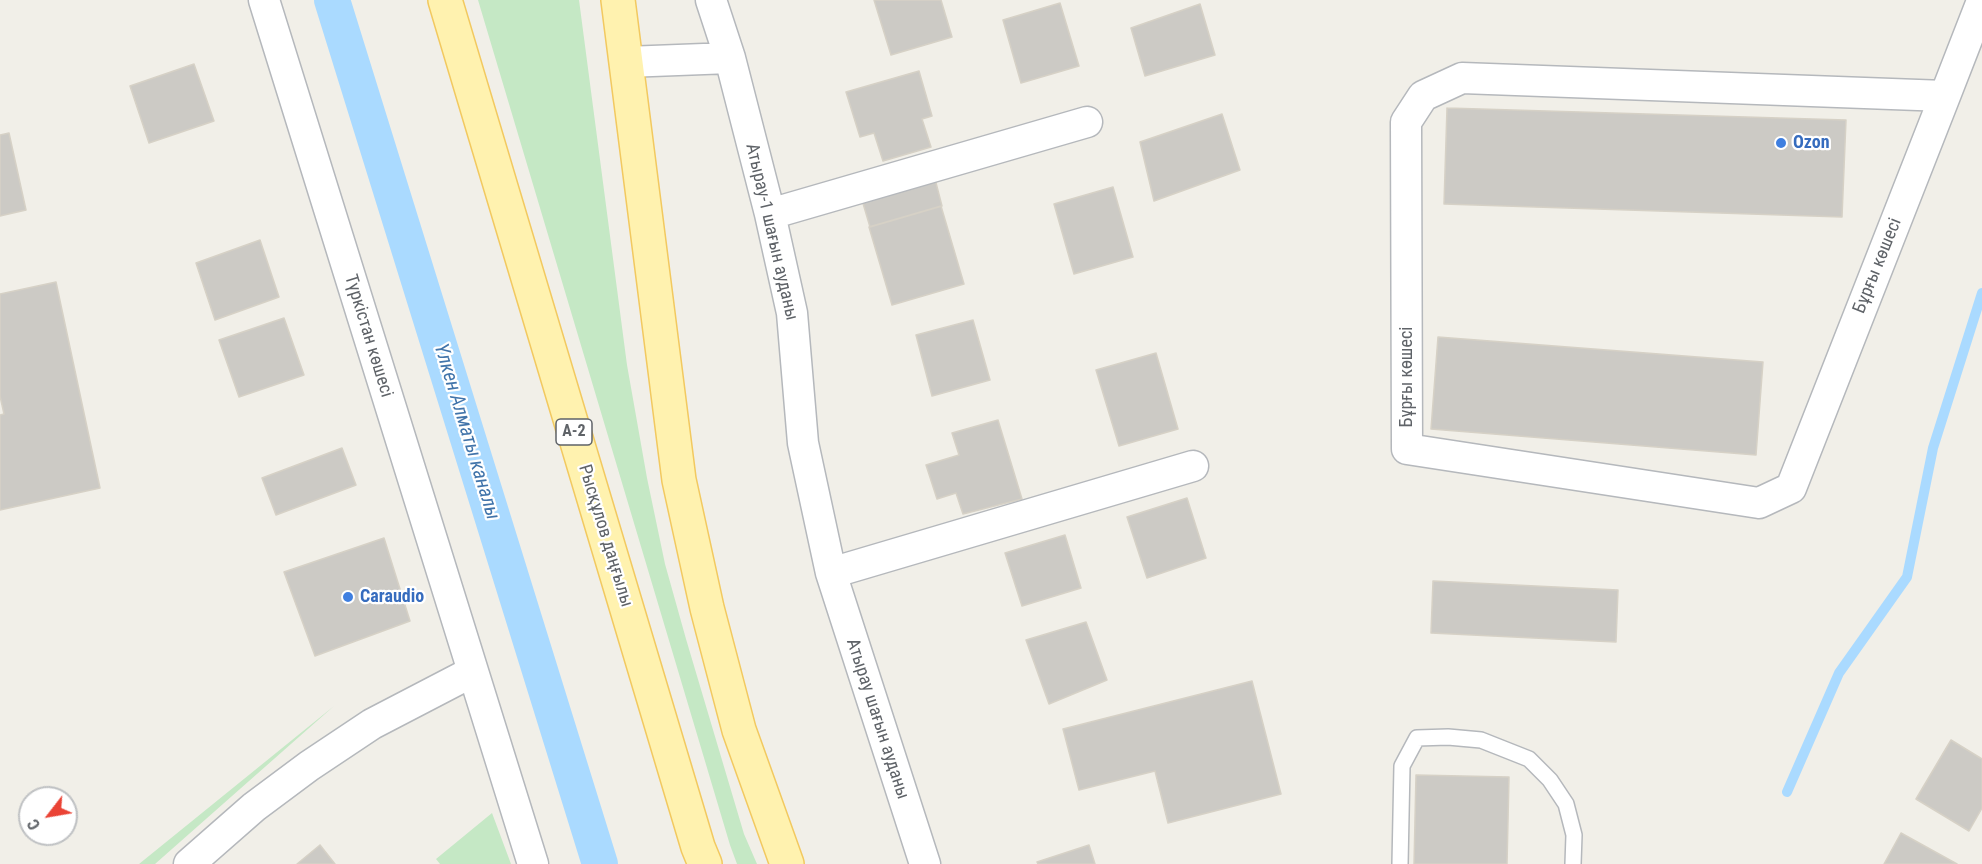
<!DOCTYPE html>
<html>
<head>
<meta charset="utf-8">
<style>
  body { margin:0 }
  #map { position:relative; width:1982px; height:864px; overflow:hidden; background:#f1efe8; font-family:"Roboto Condensed",sans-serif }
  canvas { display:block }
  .north { position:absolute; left:18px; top:786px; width:60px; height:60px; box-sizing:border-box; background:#fff; border:2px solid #bfc1c3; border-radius:50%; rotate:239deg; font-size:16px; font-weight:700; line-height:24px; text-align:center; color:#5f6368 }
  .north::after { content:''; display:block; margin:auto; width:21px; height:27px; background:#ea4335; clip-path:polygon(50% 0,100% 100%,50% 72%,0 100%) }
</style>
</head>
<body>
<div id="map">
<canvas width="1982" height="864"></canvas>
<div class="north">С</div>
</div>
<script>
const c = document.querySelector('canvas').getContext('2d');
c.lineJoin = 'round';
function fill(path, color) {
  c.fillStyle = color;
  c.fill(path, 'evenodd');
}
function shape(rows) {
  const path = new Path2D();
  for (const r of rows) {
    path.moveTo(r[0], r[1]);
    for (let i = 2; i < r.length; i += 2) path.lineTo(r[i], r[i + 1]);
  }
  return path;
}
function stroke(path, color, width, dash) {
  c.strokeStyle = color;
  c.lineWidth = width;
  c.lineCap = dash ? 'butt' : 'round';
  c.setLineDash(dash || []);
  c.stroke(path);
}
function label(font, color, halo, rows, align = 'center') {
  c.font = font + ' "Roboto Condensed",sans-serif';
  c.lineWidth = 4.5;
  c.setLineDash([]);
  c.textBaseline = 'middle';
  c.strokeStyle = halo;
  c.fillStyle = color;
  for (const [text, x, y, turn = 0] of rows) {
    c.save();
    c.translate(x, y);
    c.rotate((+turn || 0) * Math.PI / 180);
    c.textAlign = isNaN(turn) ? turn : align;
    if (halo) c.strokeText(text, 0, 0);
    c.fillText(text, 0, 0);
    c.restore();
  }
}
fill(shape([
  [478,0,579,0,627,365,647,478,665,564,686,639,744,834,757,864,737,864,730,845],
  [334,706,155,864,139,864],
  [492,813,511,864,440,864,436,859]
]), '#c5e8c5');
stroke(shape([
  [1787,792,1839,673,1907,577,1933,448,1982,293]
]), '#aadaff', 10);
stroke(shape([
  [332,0,600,864]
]), '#aadaff', 36);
const building = shape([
  [874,0,941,0,952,37,891,55,874,0],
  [1060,3,1079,66,1021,83,1003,20,1060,3],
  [1200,4,1215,55,1145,76,1131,28,1200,4],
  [194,64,214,121,149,143,130,86,194,64],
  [919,71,932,116,922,119,931,147,883,161,874,133,860,137,846,92,919,71],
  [1447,108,1846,120,1842,217,1444,204,1447,108],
  [1222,114,1240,170,1154,201,1140,142,1222,114],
  [9,133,26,210,0,216,0,135,9,133],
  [935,179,942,206,870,227,862,200,935,179],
  [1113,187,1133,257,1074,274,1054,204,1113,187],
  [941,206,964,284,892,305,869,227,941,206],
  [260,240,279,297,215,320,196,263,260,240],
  [56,282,100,488,0,510,0,415,4,414,0,396,0,294,56,282],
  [284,318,304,375,239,397,219,340,284,318],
  [973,320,990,380,932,396,916,335,973,320],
  [1438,337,1763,362,1756,455,1431,429,1438,337],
  [1156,353,1178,429,1119,446,1096,370,1156,353],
  [998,420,1022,499,963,514,956,493,937,499,926,465,959,455,952,433,998,420],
  [342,448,356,485,276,515,262,478,342,448],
  [1187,498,1206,558,1147,578,1127,517,1187,498],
  [1065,535,1081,588,1022,606,1005,553,1065,535],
  [384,538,410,621,315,656,284,572,384,538],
  [1433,581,1618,590,1616,642,1431,633,1433,581],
  [1086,622,1107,680,1049,704,1026,640,1086,622],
  [1252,681,1281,794,1168,823,1155,771,1079,790,1063,729,1252,681],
  [1951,740,1982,759,1982,808,1969,831,1916,799,1951,740],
  [1416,775,1509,777,1507,864,1414,864,1416,775],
  [1901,833,1957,864,1884,864,1901,833],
  [320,845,335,864,297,864,320,845],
  [1089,845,1095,864,1038,864,1037,862,1089,845]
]);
fill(building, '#cccac5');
stroke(building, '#d6d1c6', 1.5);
const service = shape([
  [1400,864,1402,766,1417,738,1448,737,1481,740,1529,759,1550,780,1566,804,1574,835,1573,864]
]);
const minor = shape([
  [264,0,533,864],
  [711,0,730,58,770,214,792,313,803,443,831,573,925,864],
  [626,62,730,58],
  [1945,96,1462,78,1423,96,1406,122,1407,449,1759,503,1791,488,1945,96,1982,1],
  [770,214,1087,122],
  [831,573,1193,466],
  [189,864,254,807,309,766,372,724,472,672]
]);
const primary = shape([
  [445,0,698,847,705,864],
  [618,0,679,480,707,608,739,730,787,864]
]);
stroke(service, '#b5b8bc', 18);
stroke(minor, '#b5b8bc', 33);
stroke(primary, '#f2c960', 36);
stroke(service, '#fff', 15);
stroke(minor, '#fff', 30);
stroke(primary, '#fff2af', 33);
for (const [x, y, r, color] of [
  [1781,143,6,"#3f7fe0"],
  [348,597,6,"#3f7fe0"]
]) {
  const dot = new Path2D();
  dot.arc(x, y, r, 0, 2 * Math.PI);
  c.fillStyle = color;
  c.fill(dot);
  stroke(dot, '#fff', 2);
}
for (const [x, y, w] of [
  [574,432,36]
]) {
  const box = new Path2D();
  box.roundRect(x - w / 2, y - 13, w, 26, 4.5);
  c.fillStyle = '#fff';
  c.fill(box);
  stroke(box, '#5f6368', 1.5);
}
label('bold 16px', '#5f6368', null, [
  ["A-2",574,432]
]);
label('bold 18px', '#366cbe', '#fff', [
  ["Ozon",1793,143],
  ["Caraudio",360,597]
], 'left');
label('18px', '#5f6368', '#fff', [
  ["Атырау-1 шағын ауданы",771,232,77],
  ["Бұрғы көшесі",1878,266,-68],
  ["Түркістан көшесі",368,336,73],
  ["Бұрғы көшесі",1407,377,-90],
  ["Рысқұлов даңғылы",605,536,73],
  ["Атырау шағын ауданы",877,719,72]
]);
label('italic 20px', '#4174aa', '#fff', [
  ["Үлкен Алматы каналы",466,432,73]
]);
</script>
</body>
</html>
